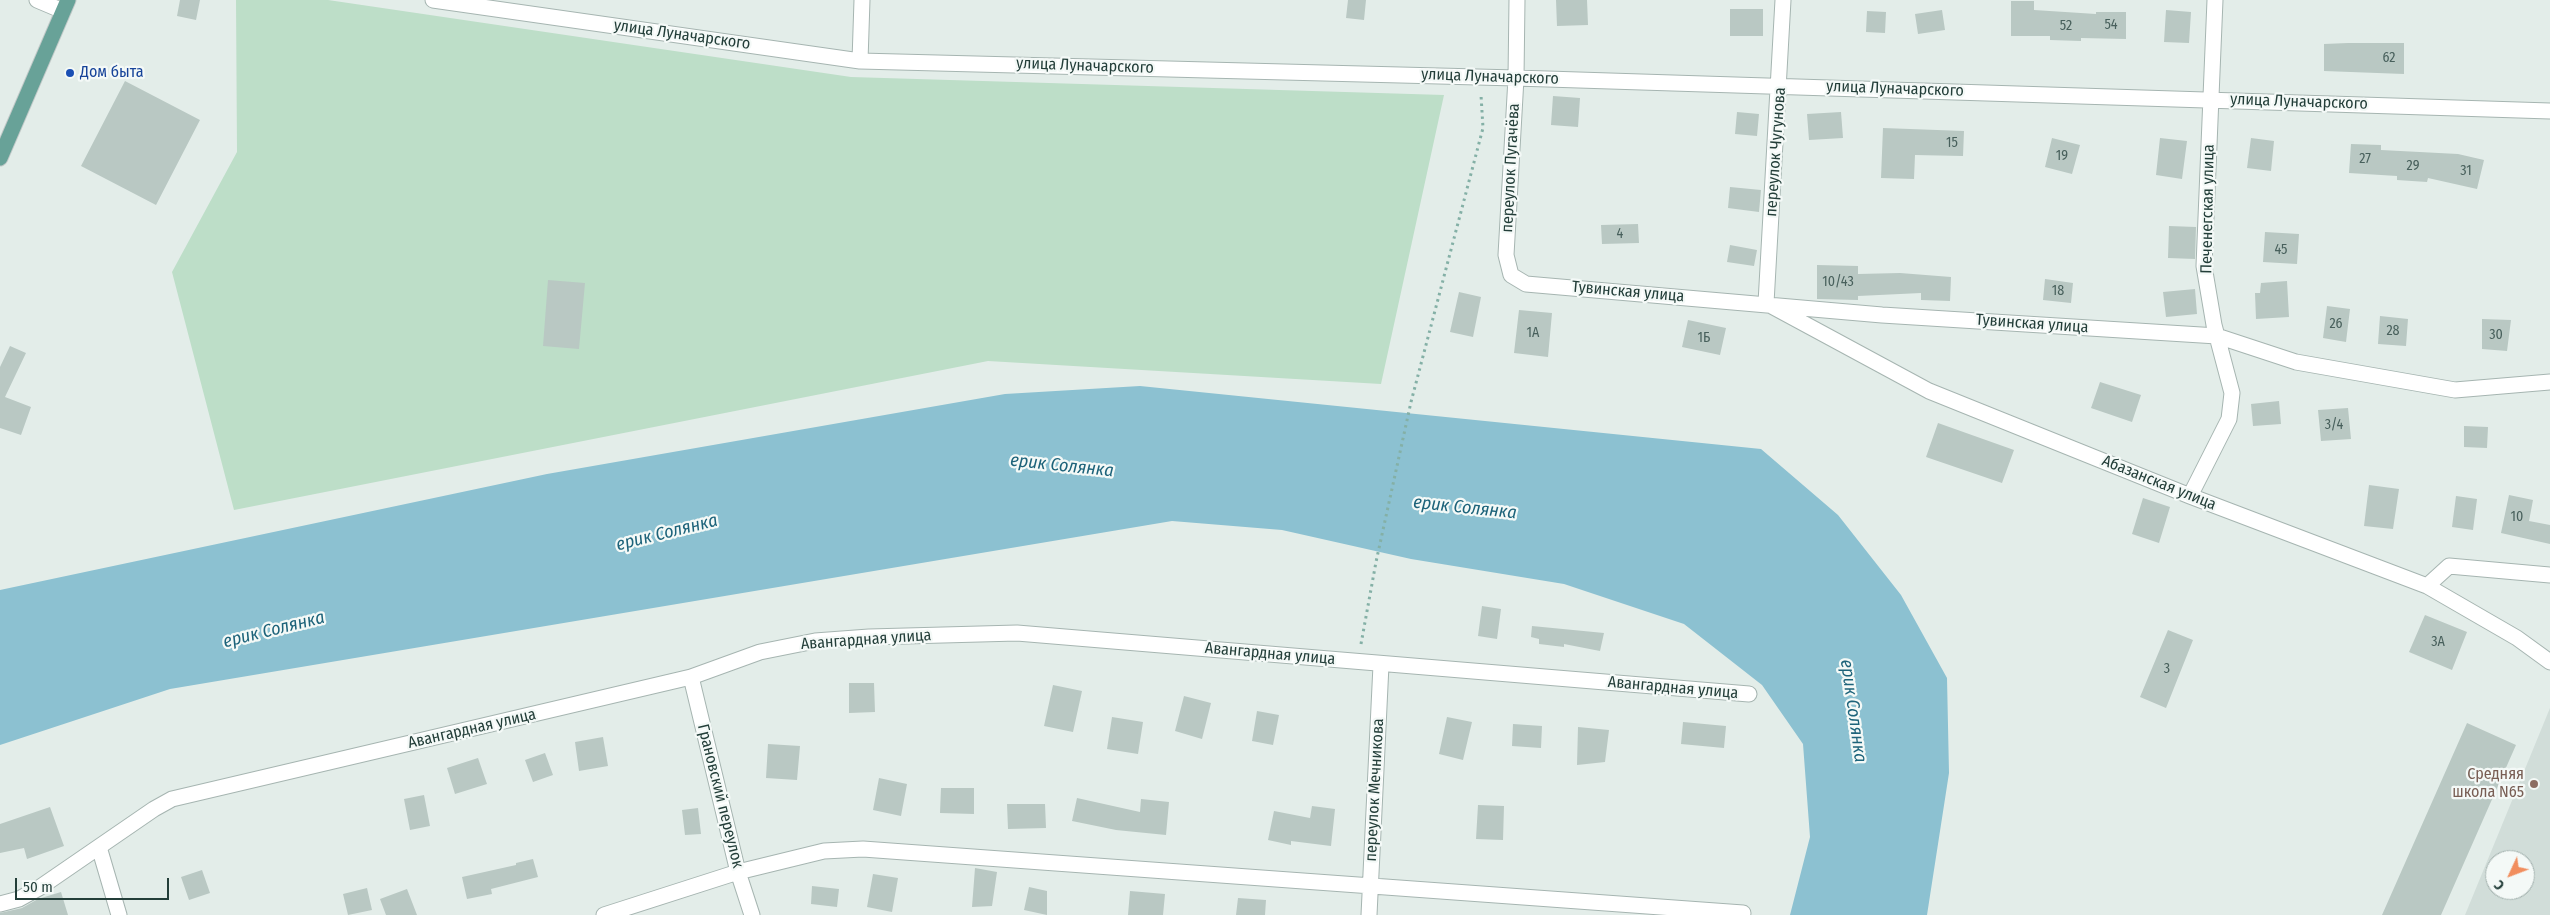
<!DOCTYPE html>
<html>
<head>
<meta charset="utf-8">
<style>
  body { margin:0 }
  #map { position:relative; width:2550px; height:915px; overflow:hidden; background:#e3ede9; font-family:"Fira Sans Condensed",sans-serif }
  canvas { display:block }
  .north { position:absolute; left:2485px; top:850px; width:50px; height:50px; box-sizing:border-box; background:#f4f9f7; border:1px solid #a0aeab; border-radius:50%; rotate:227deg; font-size:14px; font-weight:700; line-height:20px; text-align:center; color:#233e39 }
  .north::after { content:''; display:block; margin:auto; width:18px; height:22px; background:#f18e5e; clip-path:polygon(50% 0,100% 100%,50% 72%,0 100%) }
  .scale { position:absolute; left:15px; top:878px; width:154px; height:22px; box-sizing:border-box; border:2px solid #233e39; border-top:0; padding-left:6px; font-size:15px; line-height:18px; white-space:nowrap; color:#233e39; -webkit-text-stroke:4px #f4f9f7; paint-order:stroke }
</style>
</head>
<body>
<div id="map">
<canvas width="2550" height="915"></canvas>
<div class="north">С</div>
<div class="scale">50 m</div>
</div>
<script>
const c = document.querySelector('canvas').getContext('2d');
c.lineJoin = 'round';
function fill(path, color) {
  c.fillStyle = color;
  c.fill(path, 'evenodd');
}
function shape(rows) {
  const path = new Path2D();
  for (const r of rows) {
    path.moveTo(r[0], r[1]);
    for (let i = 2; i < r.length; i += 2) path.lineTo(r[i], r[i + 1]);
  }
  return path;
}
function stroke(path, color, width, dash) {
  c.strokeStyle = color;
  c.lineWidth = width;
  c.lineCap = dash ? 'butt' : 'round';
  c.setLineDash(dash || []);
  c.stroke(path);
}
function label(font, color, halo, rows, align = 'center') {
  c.font = font + ' "Fira Sans Condensed",sans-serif';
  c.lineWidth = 4.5;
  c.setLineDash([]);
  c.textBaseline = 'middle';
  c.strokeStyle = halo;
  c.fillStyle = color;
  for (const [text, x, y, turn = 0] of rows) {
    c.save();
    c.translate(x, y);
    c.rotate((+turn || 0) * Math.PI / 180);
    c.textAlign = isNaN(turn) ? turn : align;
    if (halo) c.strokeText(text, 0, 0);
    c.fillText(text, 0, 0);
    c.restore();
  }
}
fill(shape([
  [2550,708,2550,915,2465,915],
  [2495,860,2525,860,2525,890,2495,890]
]), '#d1ddd9');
fill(shape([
  [236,0,328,0,851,77,1444,95,1381,384,988,361,234,510,172,272,237,152]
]), '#bddec8');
fill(shape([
  [1140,386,1761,449,1838,515,1901,595,1947,678,1949,773,1927,915,1790,915,1810,837,1803,744,1762,685,1684,624,1564,584,1411,559,1282,530,1172,521,170,689,0,745,0,590,547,474,1005,394]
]), '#8cc1d1');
fill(shape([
  [180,0,200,0,196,20,177,16],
  [1348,0,1366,0,1364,20,1346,18],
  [1556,0,1587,0,1588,25,1557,26],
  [2011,1,2034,1,2034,10,2096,14,2096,12,2126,12,2126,39,2081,38,2081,41,2050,40,2050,36,2011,36],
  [1730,9,1763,9,1763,36,1730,36],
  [1942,10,1945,30,1918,34,1915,14],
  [2166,10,2191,12,2189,43,2164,42],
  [1867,11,1886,12,1885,33,1866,32],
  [2348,43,2404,43,2404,74,2324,71,2324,44],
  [125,81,200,120,156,205,81,166],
  [1553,96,1580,98,1578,127,1551,125],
  [1737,112,1759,114,1757,136,1735,134],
  [1841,112,1843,138,1809,140,1807,114],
  [1883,128,1964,131,1963,156,1915,155,1914,179,1881,178],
  [2052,138,2080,145,2072,174,2045,167],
  [2160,138,2187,141,2182,179,2156,175],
  [2251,138,2274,141,2271,171,2247,168],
  [2351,144,2381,145,2381,150,2458,154,2484,160,2477,189,2428,178,2427,182,2397,180,2397,176,2349,173],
  [1730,187,1761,190,1759,212,1728,208],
  [1638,224,1639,243,1602,244,1601,225],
  [2169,226,2196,227,2195,259,2168,258],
  [2265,232,2299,234,2297,264,2263,262],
  [1730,245,1757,250,1754,266,1727,262],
  [1817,265,1858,266,1858,274,1900,273,1951,277,1950,301,1921,300,1921,293,1858,296,1858,300,1817,299],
  [2045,279,2073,283,2071,303,2043,300],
  [548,280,585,283,579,349,543,346],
  [2287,281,2289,317,2256,319,2255,293,2260,293,2261,283],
  [2195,289,2197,314,2166,317,2163,292],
  [1459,292,1481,297,1473,337,1450,332],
  [2327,306,2350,309,2346,342,2323,338],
  [1519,310,1552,313,1548,357,1514,353],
  [2380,316,2408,319,2406,346,2378,344],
  [2482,319,2511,320,2507,351,2482,349],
  [1688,320,1726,328,1720,355,1682,347],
  [10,346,26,353,5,397,31,407,21,435,0,428,0,367],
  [2100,382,2141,395,2132,422,2091,408],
  [2279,401,2281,424,2253,426,2251,404],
  [2348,408,2351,439,2321,441,2318,410],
  [1938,423,2014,450,2002,483,1926,457],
  [2464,426,2488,427,2487,448,2464,447],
  [2369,485,2399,489,2393,529,2364,526],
  [2509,495,2533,500,2529,521,2550,525,2550,544,2501,533],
  [2456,496,2477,499,2473,530,2452,527],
  [2143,498,2170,507,2159,543,2132,534],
  [1482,606,1501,609,1497,639,1478,636],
  [2425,615,2467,632,2452,670,2409,652],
  [1532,626,1604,633,1600,651,1564,644,1564,647,1539,644,1539,639,1531,637],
  [2168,630,2193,640,2166,708,2140,697],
  [849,683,874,683,875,712,849,713],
  [1053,685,1082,691,1073,732,1044,726],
  [1184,696,1211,703,1202,739,1175,731],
  [1257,711,1279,715,1273,745,1252,741],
  [1112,717,1143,722,1138,754,1107,749],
  [1447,717,1472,722,1463,760,1439,754],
  [1683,722,1726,726,1724,748,1681,744],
  [2467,723,2516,745,2441,915,2382,915],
  [1513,724,1542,726,1541,748,1512,746],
  [1578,727,1609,730,1605,762,1577,765],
  [603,737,608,766,579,771,575,742],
  [768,744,800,746,797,780,766,778],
  [545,753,553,775,533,782,525,760],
  [478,758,487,784,455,794,447,768],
  [879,778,907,784,901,816,873,810],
  [941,788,974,788,974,814,940,813],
  [424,795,430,826,410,830,404,799],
  [1077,798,1140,812,1141,799,1169,802,1166,835,1116,830,1072,821],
  [1007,804,1045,804,1046,828,1008,829],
  [1478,805,1504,806,1503,840,1476,839],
  [1312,806,1335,809,1331,846,1291,841,1291,845,1268,840,1274,811,1310,818],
  [50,807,64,846,27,859,24,848,0,853,0,824],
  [698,808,701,834,685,835,682,810],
  [533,859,538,877,491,889,492,894,467,899,462,877,516,865,516,863],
  [975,868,997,872,992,906,972,907],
  [202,870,210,893,189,900,181,877],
  [873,874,898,878,892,912,867,907],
  [812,886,839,889,837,907,811,904],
  [1029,887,1047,891,1047,915,1024,910],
  [367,888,372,910,348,915,343,894],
  [407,889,417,915,386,915,380,899],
  [1130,891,1165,894,1163,915,1128,915],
  [61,892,68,915,0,915,0,913,22,908,38,899],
  [1238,898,1266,900,1265,915,1236,915]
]), '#b9c8c3');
const minor = shape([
  [37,0,63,11],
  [433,0,860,61,1516,78,2550,111],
  [1517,0,1516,78,1506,255,1511,275,1526,284,1882,315,2217,336,2296,362,2455,390,2550,382],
  [1783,0,1766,303,1929,391,2190,496,2427,586,2517,638,2550,662],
  [860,61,862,0],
  [2190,496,2229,419,2232,393,2214,325,2204,266,2215,0],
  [2427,586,2449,566,2550,575],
  [691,677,738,872,752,915],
  [99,847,119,915],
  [0,904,19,899,39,888,154,809,172,799,691,677,760,652,815,641,869,637,1017,633,1749,694],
  [604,915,738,872,824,851,863,849,1743,913],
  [1369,915,1381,665]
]);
const major = shape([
  [0,158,68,0]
]);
stroke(minor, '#a6b5b1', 17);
stroke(major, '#c1c9c8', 17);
stroke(shape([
  [1361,644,1376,562,1411,402,1483,128,1481,95]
]), '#84b0a6', 3, [2.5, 4]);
stroke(minor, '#fff', 15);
stroke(major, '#68a298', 15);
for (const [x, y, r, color] of [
  [70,73,5,"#1a4fb4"],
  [2534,784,5,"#8d6e63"]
]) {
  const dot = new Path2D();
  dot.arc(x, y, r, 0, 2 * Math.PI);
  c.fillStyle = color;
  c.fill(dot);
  stroke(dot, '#f4f9f7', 2);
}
label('14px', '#48605c', null, [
  ["54",2111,25],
  ["52",2066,26],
  ["62",2389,58],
  ["15",1952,143],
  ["19",2062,156],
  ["27",2365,159],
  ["29",2413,166],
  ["31",2466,171],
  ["4",1620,234],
  ["45",2281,250],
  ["10/43",1838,282],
  ["18",2058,291],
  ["26",2336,324],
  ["28",2393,331],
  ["1А",1533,333],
  ["30",2496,335],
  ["1Б",1704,338],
  ["3/4",2334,425],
  ["10",2517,517],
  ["3А",2438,642],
  ["3",2167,669]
]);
label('16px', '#233e39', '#f4f9f7', [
  ["улица Луначарского",682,35,8],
  ["улица Луначарского",1085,66,2],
  ["улица Луначарского",1490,77,2],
  ["улица Луначарского",1895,89,2],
  ["улица Луначарского",2299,102,2],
  ["переулок Чугунова",1776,152,-86],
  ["переулок Пугачёва",1511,168,-87],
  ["Печенегская улица",2208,209,-89],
  ["Тувинская улица",1628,292,5],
  ["Тувинская улица",2032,324,4],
  ["Абазанская улица",2159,483,22],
  ["Авангардная улица",866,640,-4],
  ["Авангардная улица",1270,654,5],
  ["Авангардная улица",1673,688,5],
  ["Авангардная улица",472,729,-13],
  ["переулок Мечникова",1375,790,-87],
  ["Грановский переулок",720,796,76]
]);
label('16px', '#164399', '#f4f9f7', [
  ["Дом быта",80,73]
], 'left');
label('16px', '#785e54', '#f4f9f7', [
  ["Средняя",2524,775],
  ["школа N65",2524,793]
], 'right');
label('italic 18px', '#1d637a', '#f4f9f7', [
  ["ерик Солянка",1062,466,6],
  ["ерик Солянка",1465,508,6],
  ["ерик Солянка",667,533,-14],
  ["ерик Солянка",274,630,-14],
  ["ерик Солянка",1853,711,82]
]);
</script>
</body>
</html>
